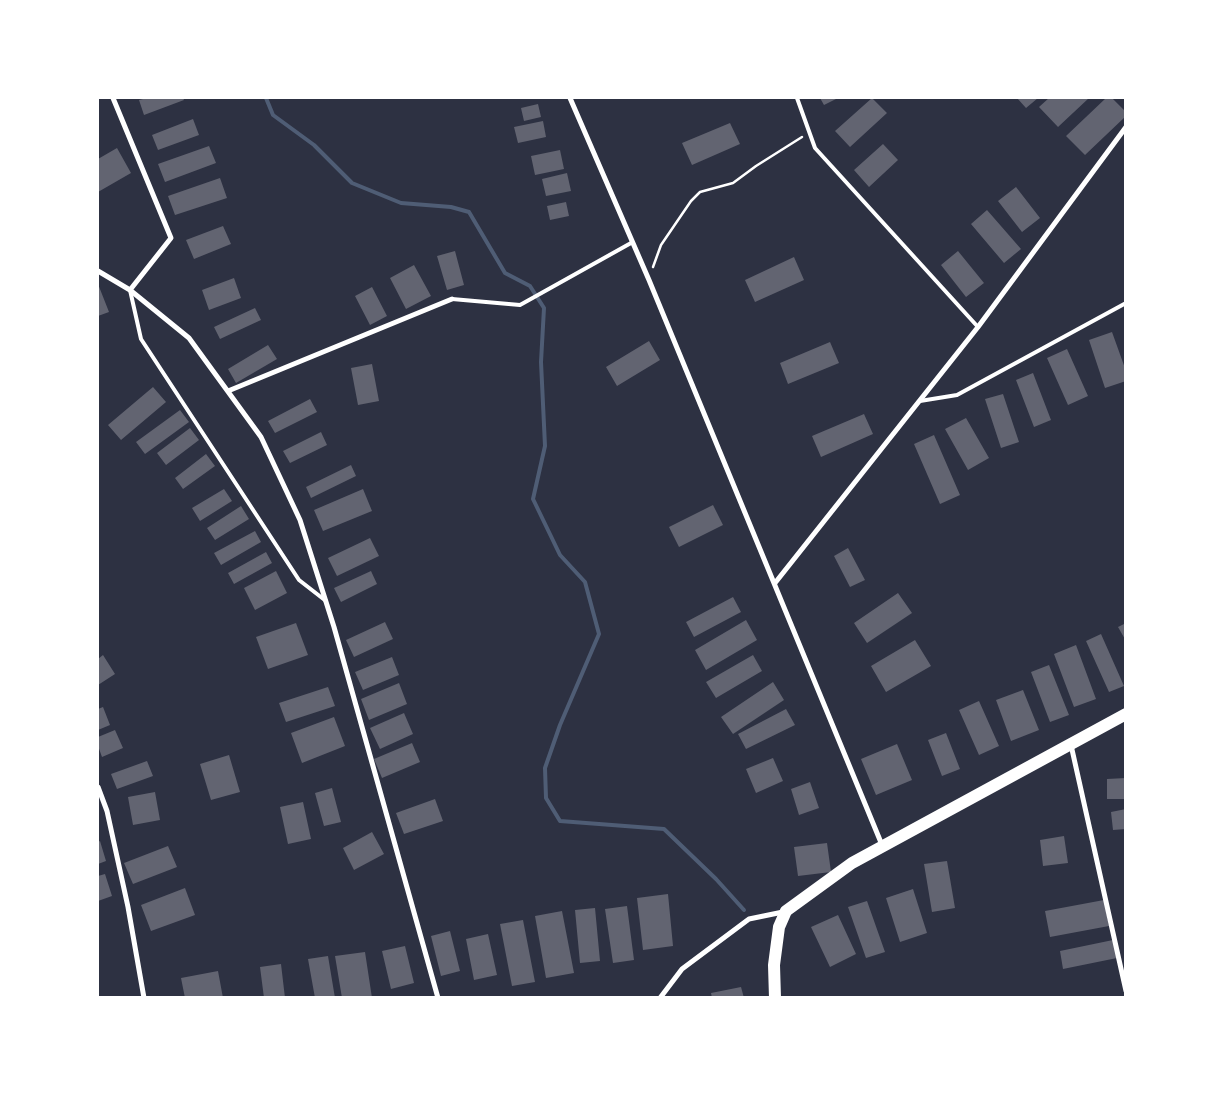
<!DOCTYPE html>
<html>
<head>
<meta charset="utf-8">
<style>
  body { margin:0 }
  #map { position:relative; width:1223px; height:1095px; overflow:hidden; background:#2d3142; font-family:"Exo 2",sans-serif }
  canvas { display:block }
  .frame { position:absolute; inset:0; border:99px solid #fff; pointer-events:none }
</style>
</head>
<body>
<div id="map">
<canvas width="1223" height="1095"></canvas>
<div class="frame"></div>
</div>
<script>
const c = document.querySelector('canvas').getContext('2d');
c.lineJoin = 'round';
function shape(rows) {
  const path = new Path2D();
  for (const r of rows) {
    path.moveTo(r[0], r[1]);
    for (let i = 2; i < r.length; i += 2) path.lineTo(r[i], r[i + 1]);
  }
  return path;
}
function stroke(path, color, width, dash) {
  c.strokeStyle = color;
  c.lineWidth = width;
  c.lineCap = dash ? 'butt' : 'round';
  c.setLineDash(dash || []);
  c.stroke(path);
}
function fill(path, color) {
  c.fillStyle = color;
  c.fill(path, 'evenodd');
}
stroke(shape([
  [266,98,273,115,314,145,352,183,401,203,451,207,469,212,505,273,530,286,544,308,541,362,545,446,533,499,560,555,585,582,599,634,560,725,545,768,546,798,560,821,664,829,716,879,744,910]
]), '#4f5d75', 4);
fill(shape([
  [147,98,183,98,184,100,144,115,139,100],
  [820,98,838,98,824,105],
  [872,98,887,113,850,147,835,131],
  [1017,98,1038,98,1026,108],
  [1049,98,1089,98,1058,127,1039,107],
  [1106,98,1112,98,1126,112,1126,116,1085,155,1066,136],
  [538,104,541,117,524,121,521,108],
  [193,119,199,135,158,150,152,135],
  [543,121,546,137,518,143,514,127],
  [730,123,740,144,692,165,682,143],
  [883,144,898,160,869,187,854,170],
  [209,146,216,163,165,182,158,164],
  [117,148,131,173,98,192,98,159],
  [560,150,564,169,535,175,531,156],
  [567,173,571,191,546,196,542,179],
  [220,178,227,198,175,215,168,196],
  [1016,187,1040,218,1022,232,998,201],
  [566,202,569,216,550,220,547,206],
  [987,210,1021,249,1004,263,971,224],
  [223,226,231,244,194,259,186,240],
  [455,251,464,285,447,290,437,256],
  [958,251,984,283,966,297,941,265],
  [794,257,804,280,755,302,745,280],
  [414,265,431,296,406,309,390,278],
  [234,278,241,298,209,310,202,290],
  [98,284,109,312,98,316],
  [372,287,387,316,370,325,355,296],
  [255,308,261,320,220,339,214,327],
  [1112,332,1126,371,1126,381,1105,388,1089,340],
  [649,341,660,360,617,386,606,367],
  [830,342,839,363,788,384,780,363],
  [268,345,277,359,236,383,228,369],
  [1067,349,1088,396,1068,405,1047,358],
  [372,364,379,401,358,405,351,368],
  [1033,373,1051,420,1034,427,1016,380],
  [153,387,166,402,121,440,108,425],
  [1003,394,1019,442,1001,448,985,399],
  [310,399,317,412,275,433,268,421],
  [180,410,189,422,145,454,136,442],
  [864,414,873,434,821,457,812,436],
  [966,418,989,458,968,470,945,429],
  [190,428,199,440,166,465,157,453],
  [321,432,327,445,290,463,283,451],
  [934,435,960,495,940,504,914,444],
  [206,454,215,466,183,489,175,478],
  [351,465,356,476,311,498,306,487],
  [224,489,232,501,200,521,192,508],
  [363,489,372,511,323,531,314,510],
  [713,505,723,525,679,547,669,527],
  [241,506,249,519,215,540,207,528],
  [255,531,261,542,221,565,214,553],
  [370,538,379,556,337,576,328,558],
  [848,548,865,580,850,587,834,556],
  [266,552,272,563,234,584,228,573],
  [276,571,287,593,255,610,244,588],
  [371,571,377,584,341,602,334,588],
  [898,593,912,613,867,643,854,623],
  [733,597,741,612,694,637,686,622],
  [746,620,757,640,706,670,695,650],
  [385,622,393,639,354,657,346,640],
  [296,623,308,655,268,669,256,637],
  [1126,623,1126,641,1118,627],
  [1101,634,1124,686,1109,692,1086,641],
  [915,640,931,666,886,692,871,666],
  [1076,645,1096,699,1074,707,1054,654],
  [103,655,115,674,98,685,98,659],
  [753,655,762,671,716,698,706,682],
  [392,657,399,675,363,690,355,672],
  [1049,665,1069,715,1050,722,1031,672],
  [773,682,784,700,733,734,721,717],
  [399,683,407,704,369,720,361,699],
  [328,687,335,706,286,722,279,703],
  [1023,690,1039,730,1011,741,996,700],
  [979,701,999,746,979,755,959,710],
  [103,707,110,725,98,730,98,709],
  [786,709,795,725,746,749,738,734],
  [404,713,413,734,380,749,370,728],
  [334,717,345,746,302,763,291,733],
  [115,730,123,748,102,757,98,746,98,737],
  [946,733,960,769,942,776,928,740],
  [412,743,420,762,382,778,374,759],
  [897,744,912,780,876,795,861,759],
  [229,755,240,792,211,800,200,764],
  [773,758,783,781,756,793,746,769],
  [147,761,153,776,117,789,111,774],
  [1126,778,1126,799,1107,799,1107,779],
  [810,782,819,808,799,815,791,789],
  [332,788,341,822,324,826,315,793],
  [155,792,160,820,133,825,128,797],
  [435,799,443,821,404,834,396,813],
  [303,802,311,839,288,844,280,807],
  [1126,809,1126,829,1113,830,1111,812],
  [372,832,384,854,354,870,343,848],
  [1064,836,1068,863,1043,866,1040,840],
  [100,841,106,861,98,864,98,842],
  [827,843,831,872,798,876,794,847],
  [168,846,177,867,133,884,124,863],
  [947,861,955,908,932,912,924,864],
  [105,874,112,896,98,901,98,876],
  [185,888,195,915,151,931,141,905],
  [913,889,927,933,900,942,886,898],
  [668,894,673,946,643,950,637,898],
  [1104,900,1109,926,1050,937,1045,911],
  [867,901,885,952,866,958,848,907],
  [627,906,634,960,613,963,605,909],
  [595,908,600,961,580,963,575,910],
  [562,911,574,973,546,978,535,916],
  [838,915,856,954,830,967,811,927],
  [523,920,535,982,512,986,500,924],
  [450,931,460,971,441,976,431,936],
  [488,934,497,975,474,980,466,939],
  [1113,940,1117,958,1063,969,1060,951],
  [405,946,414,983,391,989,382,951],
  [365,952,372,998,342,998,335,956],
  [328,956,335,998,315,998,308,959],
  [281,964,285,998,264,998,260,967],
  [218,971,223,998,185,998,181,978],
  [741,987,744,998,712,998,711,993]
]), '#626471');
stroke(shape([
  [653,267,661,245,691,201,700,192,733,183,756,166,802,137]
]), '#fff', 2.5);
stroke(shape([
  [797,98,815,148,978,327],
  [130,290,141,339,299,580,326,601],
  [452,299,520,305,631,243],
  [920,401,957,395,1126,303]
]), '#fff', 4);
stroke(shape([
  [113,98,171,238,130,290],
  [570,98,649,280,882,845],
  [98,271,130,290,189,338,261,437,300,520,334,627,438,998],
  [228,391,452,299],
  [775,583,978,327,1126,127],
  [1071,745,1126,991],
  [98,787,107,811,128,907,144,998],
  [660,998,682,969,749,919,783,912]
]), '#fff', 5);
stroke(shape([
  [775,998,774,965,779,927,786,911,852,863,1126,714]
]), '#fff', 12);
</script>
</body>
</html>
